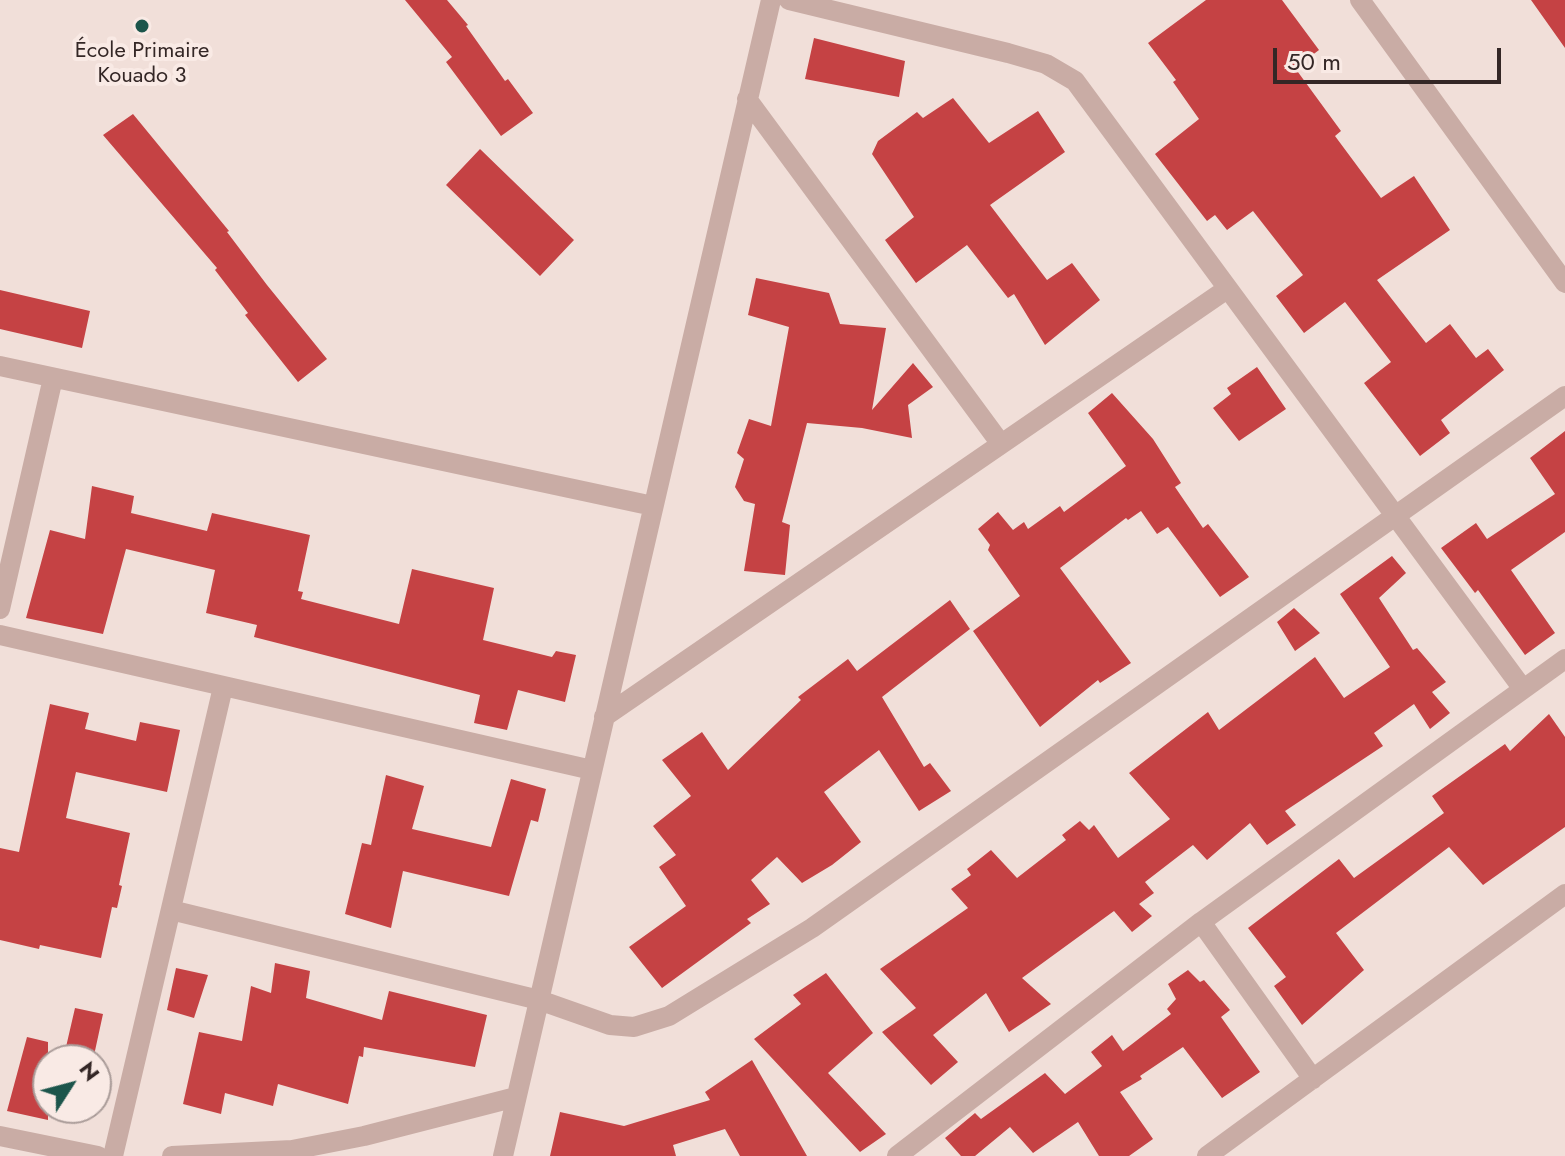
<!DOCTYPE html>
<html>
<head>
<meta charset="utf-8">
<style>
  body { margin:0 }
  #map { position:relative; width:1565px; height:1156px; overflow:hidden; background:#f1dfd9; font-family:Jost,sans-serif }
  canvas { display:block }
  .north { position:absolute; left:32px; top:1044px; width:80px; height:80px; box-sizing:border-box; background:#f9eae5; border:2px solid #aa9c99; border-radius:50%; rotate:54deg; font-size:22px; font-weight:700; line-height:32px; text-align:center; color:#342726 }
  .north::after { content:''; display:block; margin:auto; width:28px; height:36px; background:#1c554b; clip-path:polygon(50% 0,100% 100%,50% 72%,0 100%) }
  .scale { position:absolute; left:1273px; top:48px; width:228px; height:36px; box-sizing:border-box; border:4px solid #342726; border-top:0; padding-left:10px; font-size:24px; line-height:28px; white-space:nowrap; color:#342726; -webkit-text-stroke:6px #f9eae5; paint-order:stroke }
</style>
</head>
<body>
<div id="map">
<canvas width="1565" height="1156"></canvas>
<div class="north">N</div>
<div class="scale">50 m</div>
</div>
<script>
const c = document.querySelector('canvas').getContext('2d');
c.lineJoin = 'round';
function fill(path, color) {
  c.fillStyle = color;
  c.fill(path, 'evenodd');
}
function shape(rows) {
  const path = new Path2D();
  for (const r of rows) {
    path.moveTo(r[0], r[1]);
    for (let i = 2; i < r.length; i += 2) path.lineTo(r[i], r[i + 1]);
  }
  return path;
}
function stroke(path, color, width, dash) {
  c.strokeStyle = color;
  c.lineWidth = width;
  c.lineCap = dash ? 'butt' : 'round';
  c.setLineDash(dash || []);
  c.stroke(path);
}
function label(font, color, halo, rows, align = 'center') {
  c.font = font + ' Jost,sans-serif';
  c.lineWidth = 8;
  c.setLineDash([]);
  c.textBaseline = 'middle';
  c.strokeStyle = halo;
  c.fillStyle = color;
  for (const [text, x, y, turn = 0] of rows) {
    c.save();
    c.translate(x, y);
    c.rotate((+turn || 0) * Math.PI / 180);
    c.textAlign = isNaN(turn) ? turn : align;
    if (halo) c.strokeText(text, 0, 0);
    c.fillText(text, 0, 0);
    c.restore();
  }
}
fill(shape([
  [405,0,447,0,468,25,466,26,505,81,508,79,533,113,501,136,446,62,452,57],
  [1206,0,1282,0,1319,50,1295,68,1341,131,1335,136,1381,198,1414,176,1450,230,1377,280,1426,343,1450,324,1476,358,1488,349,1504,370,1441,420,1450,433,1420,456,1364,383,1391,362,1345,302,1304,333,1276,296,1303,275,1253,211,1227,230,1215,215,1207,221,1155,154,1199,119,1173,82,1176,80,1148,43],
  [1531,0,1565,0,1565,48],
  [814,38,905,61,899,97,805,79],
  [953,98,989,143,1038,111,1065,152,990,205,1047,280,1072,263,1100,300,1045,345,1014,294,1008,298,967,245,916,283,885,240,914,217,872,154,878,141,917,112,923,118],
  [133,114,229,231,227,232,267,285,327,359,298,382,245,315,248,313,215,270,217,268,103,135],
  [480,149,574,240,540,276,446,185],
  [756,278,829,293,840,324,886,328,872,410,913,363,933,387,908,405,912,438,862,428,807,423,782,522,790,525,785,575,744,571,755,504,744,501,735,487,744,459,737,453,749,419,771,426,789,327,748,315],
  [0,290,90,311,82,348,0,329],
  [1257,367,1286,409,1239,441,1213,408,1231,394,1227,388],
  [1112,393,1153,439,1181,483,1175,487,1203,528,1208,524,1249,577,1220,597,1168,527,1157,534,1141,511,1128,520,1126,518,1060,568,1131,663,1100,683,1098,680,1040,727,973,631,1020,596,988,550,990,545,978,529,998,512,1013,530,1024,522,1028,529,1060,506,1064,512,1126,466,1088,413],
  [1565,431,1565,532,1511,570,1555,633,1525,655,1478,590,1475,593,1441,548,1476,523,1487,539,1555,494,1530,458],
  [92,486,134,496,131,513,207,531,212,513,310,535,298,591,303,592,301,599,399,624,412,569,494,588,483,640,552,657,556,651,576,655,565,702,518,690,507,730,474,723,480,695,254,637,257,625,206,613,215,570,126,549,103,634,26,618,50,530,85,539],
  [1392,556,1406,573,1379,598,1413,650,1417,648,1446,682,1432,692,1450,713,1430,729,1414,704,1374,733,1383,746,1285,811,1296,825,1267,845,1250,823,1207,860,1193,845,1145,882,1154,893,1139,904,1152,916,1132,932,1114,911,1022,978,1051,1004,1009,1032,986,993,933,1035,958,1062,931,1085,882,1032,916,1008,880,969,968,908,951,889,971,875,967,869,991,850,1017,878,1066,840,1062,835,1080,821,1089,830,1094,825,1118,858,1170,819,1129,773,1208,712,1219,730,1315,657,1344,698,1390,667,1340,594],
  [950,600,970,629,882,697,924,767,930,763,951,791,919,811,879,750,824,792,861,842,832,865,802,883,777,857,751,880,770,904,747,919,751,923,662,988,629,947,686,906,659,867,676,855,653,826,691,796,662,760,702,732,728,770,801,700,798,697,848,659,857,671],
  [1294,608,1320,633,1295,651,1277,622],
  [50,704,89,713,85,729,136,741,140,722,180,730,167,792,76,772,66,818,130,833,119,885,122,886,117,908,112,907,101,958,40,945,39,949,0,940,0,848,19,852],
  [1549,714,1565,737,1565,827,1483,885,1449,847,1336,933,1364,970,1302,1025,1274,986,1286,977,1248,928,1339,859,1354,878,1444,813,1432,796,1505,744,1510,751],
  [386,775,424,786,412,829,491,847,511,779,546,789,538,822,531,820,509,896,403,871,391,928,345,914,362,843,371,845],
  [275,963,310,971,306,998,382,1020,389,991,487,1015,475,1067,364,1047,363,1057,359,1056,348,1104,278,1084,273,1106,225,1093,221,1114,183,1104,199,1032,242,1041,251,986,271,993],
  [176,968,208,975,194,1018,167,1010],
  [1188,970,1200,982,1204,980,1230,1010,1221,1017,1260,1072,1222,1098,1183,1047,1140,1076,1142,1079,1120,1092,1153,1139,1129,1156,1099,1156,1078,1122,1033,1153,1010,1127,975,1156,961,1156,945,1138,975,1113,981,1119,1045,1073,1065,1094,1102,1066,1091,1052,1112,1035,1123,1051,1171,1014,1167,1009,1176,999,1168,984],
  [826,973,873,1033,828,1073,886,1134,860,1152,754,1039,801,1004,793,995],
  [75,1008,103,1014,93,1060,63,1060],
  [27,1037,48,1042,48,1120,7,1111],
  [752,1060,807,1156,740,1156,725,1129,673,1145,676,1156,550,1156,560,1112,624,1126,710,1100,705,1092]
]), '#c54244');
stroke(shape([
  [789,0,1008,53,1046,64,1075,81,1523,689],
  [1360,0,1565,283],
  [747,99,1001,444],
  [0,366,653,506],
  [0,609,53,378],
  [0,635,592,770],
  [604,717,1227,289],
  [171,910,539,1000,610,1025,634,1027,669,1016,812,928,1565,396],
  [1201,922,1313,1079],
  [0,1136,98,1156],
  [113,1156,223,687],
  [172,1156,292,1150,364,1136,516,1097],
  [503,1156,771,0],
  [897,1156,1201,922,1565,659],
  [1207,1156,1565,894]
]), '#c9aca5', 20);
for (const [x, y, r, color] of [
  [142,26,8,"#1c554b"]
]) {
  const dot = new Path2D();
  dot.arc(x, y, r, 0, 2 * Math.PI);
  c.fillStyle = color;
  c.fill(dot);
  stroke(dot, '#f9eae5', 3);
}
label('22px', '#342726', '#f9eae5', [
  ["École Primaire",142,52],
  ["Kouado 3",142,77]
]);
</script>
</body>
</html>
